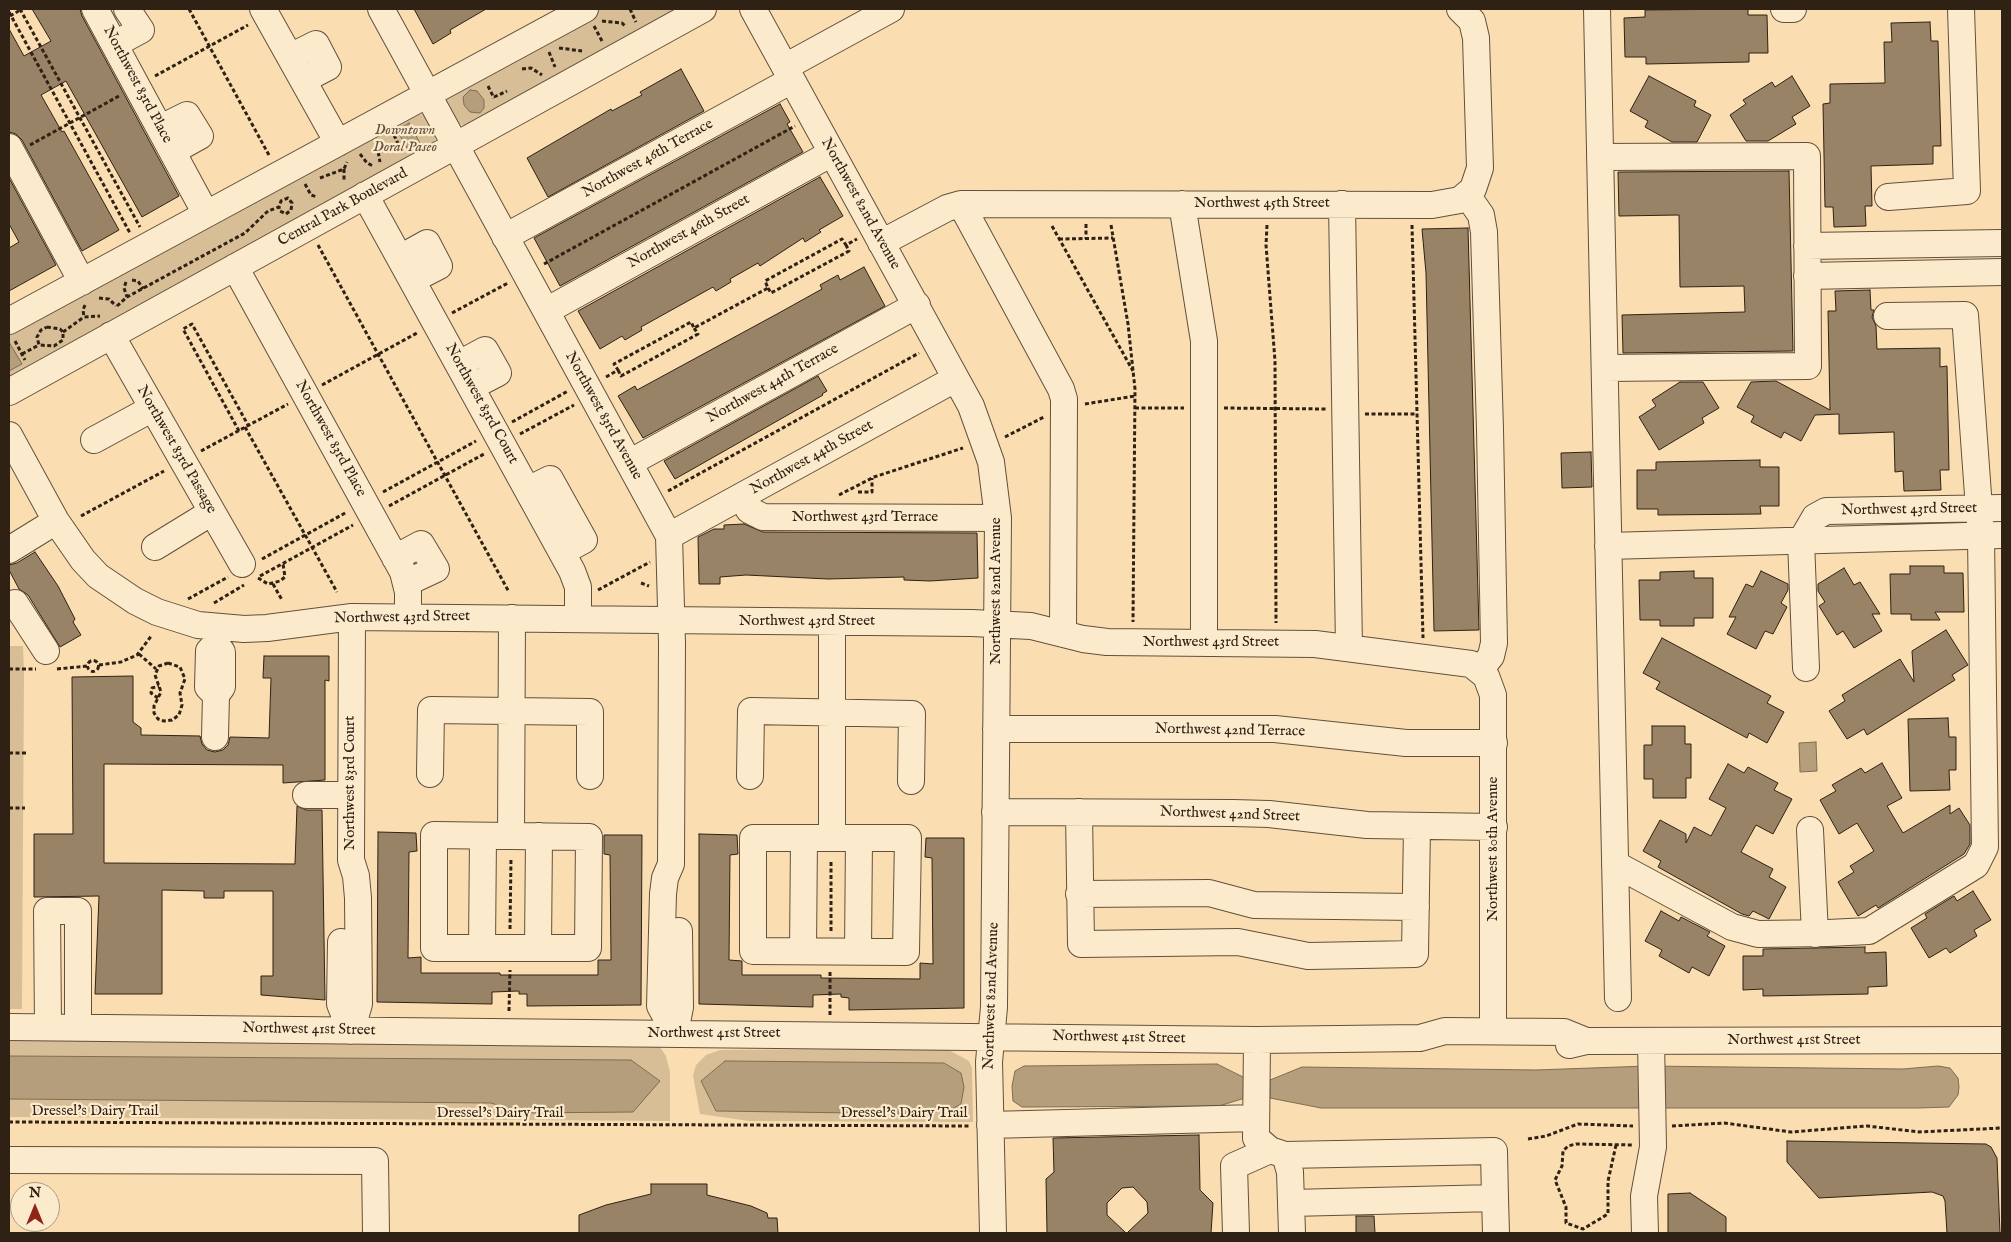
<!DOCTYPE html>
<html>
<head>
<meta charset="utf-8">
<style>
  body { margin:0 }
  #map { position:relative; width:2011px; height:1242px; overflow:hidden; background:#fadeb2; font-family:"IM FELL English",serif }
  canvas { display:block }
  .frame { position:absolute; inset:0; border:10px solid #2f2114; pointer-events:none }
  .north { position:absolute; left:10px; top:1182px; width:50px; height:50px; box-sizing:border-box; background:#fceacd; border:1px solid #aa9a83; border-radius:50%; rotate:0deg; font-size:14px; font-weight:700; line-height:20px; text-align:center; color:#2f2114 }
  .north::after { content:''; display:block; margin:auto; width:18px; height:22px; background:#8f2418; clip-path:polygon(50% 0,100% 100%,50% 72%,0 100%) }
</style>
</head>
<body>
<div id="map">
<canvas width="2011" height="1242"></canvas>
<div class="frame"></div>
<div class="north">N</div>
</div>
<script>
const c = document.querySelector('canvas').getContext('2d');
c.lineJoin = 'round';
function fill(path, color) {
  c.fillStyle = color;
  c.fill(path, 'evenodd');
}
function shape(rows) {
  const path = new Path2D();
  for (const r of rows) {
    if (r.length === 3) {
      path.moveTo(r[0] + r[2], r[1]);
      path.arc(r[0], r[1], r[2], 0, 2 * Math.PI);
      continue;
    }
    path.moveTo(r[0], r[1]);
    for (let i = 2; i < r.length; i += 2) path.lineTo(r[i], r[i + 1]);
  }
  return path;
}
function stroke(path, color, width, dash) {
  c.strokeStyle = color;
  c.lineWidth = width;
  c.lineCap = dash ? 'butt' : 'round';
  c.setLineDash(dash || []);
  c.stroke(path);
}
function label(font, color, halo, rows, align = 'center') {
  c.font = font + ' "IM FELL English",serif';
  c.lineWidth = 4.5;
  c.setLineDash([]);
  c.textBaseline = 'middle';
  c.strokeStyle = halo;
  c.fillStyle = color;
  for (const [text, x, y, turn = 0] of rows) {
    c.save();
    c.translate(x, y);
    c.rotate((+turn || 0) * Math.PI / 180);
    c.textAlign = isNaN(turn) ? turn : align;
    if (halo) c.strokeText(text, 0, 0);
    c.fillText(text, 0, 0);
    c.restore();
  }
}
fill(shape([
  [595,9,692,9,465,126,457,123,447,102,447,98],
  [415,113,425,115,436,135,434,143,9,381,9,330],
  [9,646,23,646,24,673,22,1009,9,1009],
  [9,1033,658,1044,666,1056,670,1072,670,1121,9,1117,9,1099,491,1103,521,1113,660,1081,631,1060,9,1056],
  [945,1048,969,1061,972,1068,973,1122,749,1121,700,1114,693,1076,696,1065,706,1055,720,1050],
  [725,1061,944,1063,961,1073,701,1081]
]), '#d7be97');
const water = shape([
  [470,90,477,91,484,100,484,108,480,113,470,112,464,105,463,97,470,90],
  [409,123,421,145,409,152,397,130,409,123],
  [9,342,22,364,9,371,9,342],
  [1816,742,1817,771,1800,772,1799,743,1816,742],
  [9,1056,631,1060,660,1081,633,1112,521,1113,491,1103,9,1099,9,1056],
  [725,1061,944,1063,961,1073,964,1087,961,1104,954,1108,926,1114,716,1111,701,1081,725,1061],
  [1217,1064,1245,1078,1245,1098,1219,1106,1022,1107,1013,1101,1012,1086,1015,1071,1024,1066,1217,1064],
  [1647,1066,1903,1069,1938,1066,1950,1068,1958,1078,1959,1087,1958,1095,1949,1107,1918,1108,1321,1108,1270,1098,1270,1080,1302,1067,1536,1070,1647,1066]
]);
fill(water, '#b59e7c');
stroke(water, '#7f6c52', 1);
const building = shape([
  [32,9,80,9,82,16,179,196,142,217,66,81,41,95,62,132,64,131,119,230,82,251,22,140,16,134,9,132,9,29,24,56,51,41,32,9],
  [414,9,486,9,450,30,451,33,433,44,414,9],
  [1748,9,1748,15,1767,15,1768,53,1749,53,1749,62,1646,64,1646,57,1625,57,1624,18,1645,17,1645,10,1748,9],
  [1930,22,1931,41,1938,41,1941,146,1933,146,1933,164,1871,166,1872,206,1865,206,1866,226,1834,227,1833,207,1825,207,1823,104,1830,103,1830,84,1885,83,1884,42,1892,42,1891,23,1930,22],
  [681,69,704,111,548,197,527,158,611,109,612,111,642,95,640,92,681,69],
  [1649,76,1696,101,1694,106,1711,115,1697,142,1672,142,1645,127,1648,121,1630,111,1649,76],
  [1792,76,1810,106,1792,117,1796,124,1768,141,1746,141,1730,115,1746,104,1743,100,1772,82,1775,87,1792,76],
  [780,104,790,122,787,124,803,152,560,286,534,238,780,104],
  [1789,171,1793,351,1623,353,1622,315,1745,312,1744,286,1680,287,1679,215,1619,216,1618,172,1789,171],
  [820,177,843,216,819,230,821,232,805,242,803,238,760,266,758,263,730,279,731,282,716,291,713,287,641,327,642,330,625,340,622,336,600,349,578,311,820,177],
  [9,178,56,265,9,291,9,248,19,242,9,224,9,178],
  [1468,228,1479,630,1434,631,1426,273,1422,229,1468,228],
  [864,267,885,306,643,438,618,396,635,386,637,390,777,314,822,289,820,285,838,275,840,280,864,267],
  [1870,290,1871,310,1874,310,1872,317,1876,326,1877,349,1940,348,1940,367,1947,366,1949,470,1940,470,1941,490,1904,491,1903,471,1895,472,1894,432,1839,434,1839,414,1815,415,1801,441,1784,432,1781,438,1751,422,1754,416,1737,407,1751,382,1776,381,1830,410,1828,311,1836,311,1835,291,1870,290],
  [818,376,827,391,822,394,823,395,675,479,664,461,818,376],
  [1680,382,1703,382,1719,408,1702,418,1704,423,1659,450,1639,417,1656,406,1652,400,1680,382],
  [1591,452,1592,487,1562,488,1561,453,1591,452],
  [1760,460,1760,467,1779,467,1779,506,1760,506,1761,514,1658,515,1658,509,1637,509,1637,470,1656,470,1656,462,1760,460],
  [744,524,763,532,977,533,978,578,930,581,904,580,904,577,828,579,746,575,720,577,720,584,699,584,698,537,714,529,724,529,724,525,744,524],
  [35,552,58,586,75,619,73,622,81,635,60,647,28,595,19,589,9,570,9,565,17,563,35,552],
  [1910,566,1944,566,1944,573,1963,573,1964,612,1935,612,1940,620,1911,620,1911,614,1891,614,1890,574,1910,574,1910,566],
  [1844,568,1854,585,1860,582,1880,614,1872,614,1882,631,1854,648,1843,631,1837,635,1819,606,1825,602,1818,591,1818,584,1844,568],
  [1694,571,1694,578,1713,578,1713,618,1694,618,1694,626,1660,626,1660,620,1640,620,1639,580,1660,580,1660,572,1694,571],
  [1761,571,1788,584,1788,590,1781,603,1787,607,1773,634,1765,631,1756,649,1727,634,1736,617,1729,617,1746,584,1753,587,1761,571],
  [1946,630,1968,665,1952,675,1955,680,1867,735,1864,729,1847,739,1829,711,1845,701,1842,695,1900,659,1914,682,1912,651,1946,630],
  [1662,638,1771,696,1767,703,1784,712,1767,743,1749,733,1747,738,1656,689,1660,682,1643,673,1662,638],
  [264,656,329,656,329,681,325,680,325,780,283,783,283,765,104,764,104,863,295,864,297,806,306,810,322,810,325,1000,261,995,261,976,273,976,273,891,224,891,224,898,204,898,204,891,162,890,162,994,95,994,99,896,34,897,34,834,73,834,72,677,133,676,133,722,141,728,141,735,200,736,202,744,207,750,215,752,223,750,228,745,230,737,269,738,271,678,263,678,264,656],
  [1948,718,1949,737,1956,737,1956,770,1949,770,1950,790,1910,791,1908,719,1948,718],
  [1652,726,1685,726,1685,744,1691,744,1691,778,1686,778,1686,798,1653,798,1653,779,1644,779,1644,745,1652,745,1652,726],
  [1882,763,1902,798,1887,806,1903,833,1950,805,1950,814,1959,808,1970,825,1970,844,1964,854,1878,908,1876,905,1858,916,1838,882,1854,872,1850,866,1874,851,1857,823,1839,834,1820,800,1836,791,1832,785,1861,768,1865,773,1882,763],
  [1728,764,1744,773,1748,767,1778,783,1774,790,1792,799,1773,834,1756,825,1741,852,1773,869,1769,877,1786,887,1769,919,1753,911,1749,916,1742,914,1658,867,1661,861,1643,851,1660,820,1686,834,1686,843,1694,827,1711,836,1726,808,1709,799,1728,764],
  [378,832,416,833,417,851,409,852,408,958,421,957,421,973,500,973,500,975,598,975,598,960,611,960,610,855,604,854,604,835,642,835,641,1005,527,1006,527,994,519,994,519,991,492,992,492,1004,377,1002,378,832],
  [699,834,737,835,738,854,730,855,729,960,742,961,742,975,821,975,821,978,920,979,920,963,933,964,932,858,925,857,926,838,964,838,964,1008,849,1010,849,998,841,997,841,994,813,995,813,1007,699,1004,699,834],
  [1973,891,1991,920,1974,930,1977,936,1950,953,1946,948,1929,958,1911,928,1927,918,1925,914,1954,896,1957,901,1973,891],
  [1661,911,1679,921,1681,917,1710,932,1707,936,1725,946,1709,976,1692,967,1689,973,1659,956,1662,950,1645,941,1661,911],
  [1865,947,1865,953,1886,952,1887,986,1868,987,1868,994,1763,996,1763,989,1743,990,1743,956,1763,956,1763,949,1865,947],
  [1199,1135,1200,1190,1213,1203,1211,1233,1127,1233,1148,1213,1147,1202,1133,1187,1122,1188,1107,1203,1107,1215,1126,1233,1047,1233,1046,1179,1054,1172,1053,1138,1199,1135],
  [1787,1141,1986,1144,1991,1147,1997,1158,2000,1233,1947,1233,1945,1201,1943,1196,1932,1192,1819,1198,1787,1162,1787,1141],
  [651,1184,707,1184,707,1195,751,1206,767,1213,768,1218,777,1218,778,1233,579,1233,579,1215,606,1205,651,1194,651,1184],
  [1690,1193,1726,1217,1726,1233,1668,1233,1668,1194,1690,1193],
  [1356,1216,1374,1216,1375,1233,1356,1233,1356,1216]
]);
fill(building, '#998366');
stroke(building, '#2f2114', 1);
const minor = shape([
  [95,9,206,214],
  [263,9,338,143],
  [381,9,669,536,672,643,671,864,665,878,663,894,660,1006,675,1033],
  [753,9,971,406,991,462,998,518,994,1007,989,1062,993,1233],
  [1597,9,1618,998],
  [1784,9,1793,9],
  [115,44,141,30,127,9],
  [290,57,316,44,328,67,303,80],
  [785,67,891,9],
  [161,128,187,115,200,136,173,151],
  [9,147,82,282],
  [1600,157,1807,156,1808,366,1605,368],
  [365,195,572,571,578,587,578,619],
  [1467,195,1481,215,1484,232,1490,429,1494,643,1491,656,1480,670],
  [1888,197,1967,191,1961,9],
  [961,204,1061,389,1064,399,1063,634],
  [1182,204,1204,341,1204,643],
  [1342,204,1349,648],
  [505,237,792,80],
  [881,243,947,208,961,204,1432,205,1460,200,1473,189,1480,168,1476,38,1472,21,1460,9],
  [1807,246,2002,243],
  [400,258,427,243,439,266,412,280],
  [235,267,403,572,408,592,408,617],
  [1807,276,2002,272],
  [546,311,832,153],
  [9,321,585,9],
  [111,335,242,564],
  [459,364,485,350,498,373,471,387],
  [9,392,703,9],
  [9,435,56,521,83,560,98,576,135,601,157,612,198,625,244,629,267,628,352,617,972,623,1031,626,1083,639,1107,642,1315,644,1471,664,1486,676,1493,695,1493,1031],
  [94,440,153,408],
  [629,463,917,305],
  [528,490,550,479,584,540,562,552],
  [742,497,749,510,763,517,998,518],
  [669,536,955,379],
  [1801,541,1815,517,1826,511,2002,508],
  [1801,541,1806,668],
  [1608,546,2002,535],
  [155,547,212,512],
  [9,550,56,521],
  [395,558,421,544,436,569,406,583],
  [15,603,46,651],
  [216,644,209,651,208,687,216,695,222,687,222,652,216,644,217,627],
  [996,729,1275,729,1406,743,1494,743],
  [215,737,216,695],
  [430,774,431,710,590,712,590,776],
  [750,776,751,711,912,714,911,781],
  [306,795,351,795],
  [995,812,1233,813,1269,814,1367,825,1494,827],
  [1079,812,1081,944,1238,942,1308,956,1415,954,1417,826],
  [1810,830,1815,934],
  [511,836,434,835,434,948,588,948,589,837,511,836,512,618],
  [832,838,753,838,753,951,906,952,908,838,832,838,832,622],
  [1615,864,1732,927,1758,934,1828,933,1869,931,1976,865,1985,847,1981,536,1965,315,1887,316],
  [1079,894,1209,893,1254,905,1416,907],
  [341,942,340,1004,351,1031],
  [482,948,483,836],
  [538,948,539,836],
  [803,951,804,838],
  [858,951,859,838],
  [9,1027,1257,1040,1420,1038,1445,1031,1564,1032,1586,1041],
  [48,1027,47,911,78,911,78,1027],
  [351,1031,359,1004,358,898,356,876,351,860,352,617],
  [675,1033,680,1007,679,931],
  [1257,1040,1256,1138,1270,1150,1285,1155,1290,1172,1292,1233],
  [1569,1045,1586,1041,2002,1040],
  [990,1125,1256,1118],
  [1285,1155,1494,1151,1495,1198,1291,1203],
  [9,1160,375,1161,376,1233],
  [1495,1198,1496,1233],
  [1236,1233,1234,1166,1270,1150],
  [1645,1233,1644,1196,1653,1147,1651,1041]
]);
stroke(minor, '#62503c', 28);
stroke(shape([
  [20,9,140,227],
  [189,9,270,157],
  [630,9,636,22],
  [9,12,130,233],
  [10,16,22,9],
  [602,21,622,23,626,27],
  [594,26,602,41],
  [559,48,582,51],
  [549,52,555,67],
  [522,69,531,68,542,75],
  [155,76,248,25],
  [488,86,494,98],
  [494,97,507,91],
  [394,135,402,152],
  [30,145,119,96],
  [377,146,380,162],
  [360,154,367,163,373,166],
  [344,169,344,182],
  [320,178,344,169,347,162],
  [305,184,311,195,317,197],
  [1086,224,1086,239],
  [1111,225,1128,324,1135,389,1133,622],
  [1267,225,1266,245,1275,361,1276,623],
  [1412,225,1423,638],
  [1052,226,1133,371],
  [1059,239,1113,238],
  [318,245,509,592],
  [544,264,795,126],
  [132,280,138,281,143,289],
  [126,282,124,288,127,297],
  [768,288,771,293,849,251,846,245],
  [99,298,109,299,116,306],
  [85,305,83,310,84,317,100,316],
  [117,306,127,297,245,233,268,211,279,207,281,201,288,198,292,203,291,210,286,214,280,211,279,207],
  [452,313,508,283],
  [47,327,60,329,63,332,63,340,54,346,39,345,37,337,41,330,47,327],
  [63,332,84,317],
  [15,341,25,360],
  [22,354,39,345],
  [618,370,621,376,698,334,694,328],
  [606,377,618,370,614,364,691,322,694,328,768,288,765,281,842,239,846,245,857,239],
  [322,385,417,333],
  [1085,404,1135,396],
  [1135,408,1184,408],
  [1224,408,1326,409],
  [1365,414,1417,414],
  [512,422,568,391],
  [245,427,337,592],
  [239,431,183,329,192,324,248,425],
  [520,434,574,405],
  [1005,437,1044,417],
  [201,451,288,404],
  [668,491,919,353],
  [383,492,476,441],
  [858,492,872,492,872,478],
  [839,495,874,477,963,448],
  [389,506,484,454],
  [81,516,164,471],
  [262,559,347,512],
  [260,576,353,525],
  [258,578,268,584,280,581,285,577,283,564],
  [641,583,649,586],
  [273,584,282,600],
  [598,590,650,562],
  [188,599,228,577],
  [214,603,244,585],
  [139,654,156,669],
  [93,666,5.5],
  [168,663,180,667,185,679,180,693,182,705,179,715,172,720,164,721,158,719,154,713,154,706,161,692,155,675,159,666,168,663],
  [99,665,121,662,137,655,152,635],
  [9,669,36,669],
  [57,669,88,666],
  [158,698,151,693,152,688,159,686],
  [9,753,26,753],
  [9,808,25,808],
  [510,929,511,858],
  [831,931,831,860],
  [509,1011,510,970],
  [830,1015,830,972],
  [9,1122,971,1126],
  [1672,1126,1724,1123,1791,1132,1867,1126,1919,1132,2002,1128],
  [1528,1139,1546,1136,1578,1124,1633,1126],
  [1616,1145,1608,1181,1608,1214,1583,1229,1566,1223,1566,1207,1555,1180,1562,1166,1563,1151,1568,1146,1576,1144,1633,1145]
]), '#2f2114', 3, [4, 2.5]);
stroke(minor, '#fceacd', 26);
label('15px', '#2f2114', '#fceacd', [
  ["Northwest 83rd Place",137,85,62],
  ["Northwest 46th Terrace",648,159,-29],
  ["Northwest 82nd Avenue",860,204,61],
  ["Northwest 45th Street",1262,204],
  ["Central Park Boulevard",343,208,-29],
  ["Northwest 46th Street",689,232,-29],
  ["Northwest 44th Terrace",773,384,-29],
  ["Northwest 83rd Court",481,404,61],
  ["Northwest 83rd Avenue",603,416,61],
  ["Northwest 83rd Place",330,439,61],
  ["Northwest 83rd Passage",176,450,60],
  ["Northwest 44th Street",812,458,-29],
  ["Northwest 43rd Street",1909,510,-1],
  ["Northwest 43rd Terrace",865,518],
  ["Northwest 82nd Avenue",997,591,-90],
  ["Northwest 43rd Street",402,618,-1],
  ["Northwest 43rd Street",807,622],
  ["Northwest 43rd Street",1211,643],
  ["Northwest 42nd Terrace",1230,731,1],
  ["Northwest 83rd Court",351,783,-90],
  ["Northwest 42nd Street",1230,815,2],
  ["Northwest 80th Avenue",1494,849,-90],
  ["Northwest 82nd Avenue",992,996,-88],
  ["Northwest 41st Street",309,1030,1],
  ["Northwest 41st Street",714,1034],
  ["Northwest 41st Street",1119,1038,1],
  ["Northwest 41st Street",1794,1041],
  ["Dressel's Dairy Trail",95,1112],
  ["Dressel's Dairy Trail",500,1114],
  ["Dressel's Dairy Trail",904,1114]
]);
label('italic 15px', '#61503b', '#fceacd', [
  ["Downtown",405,131],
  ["Doral Paseo",405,148]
]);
</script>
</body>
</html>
